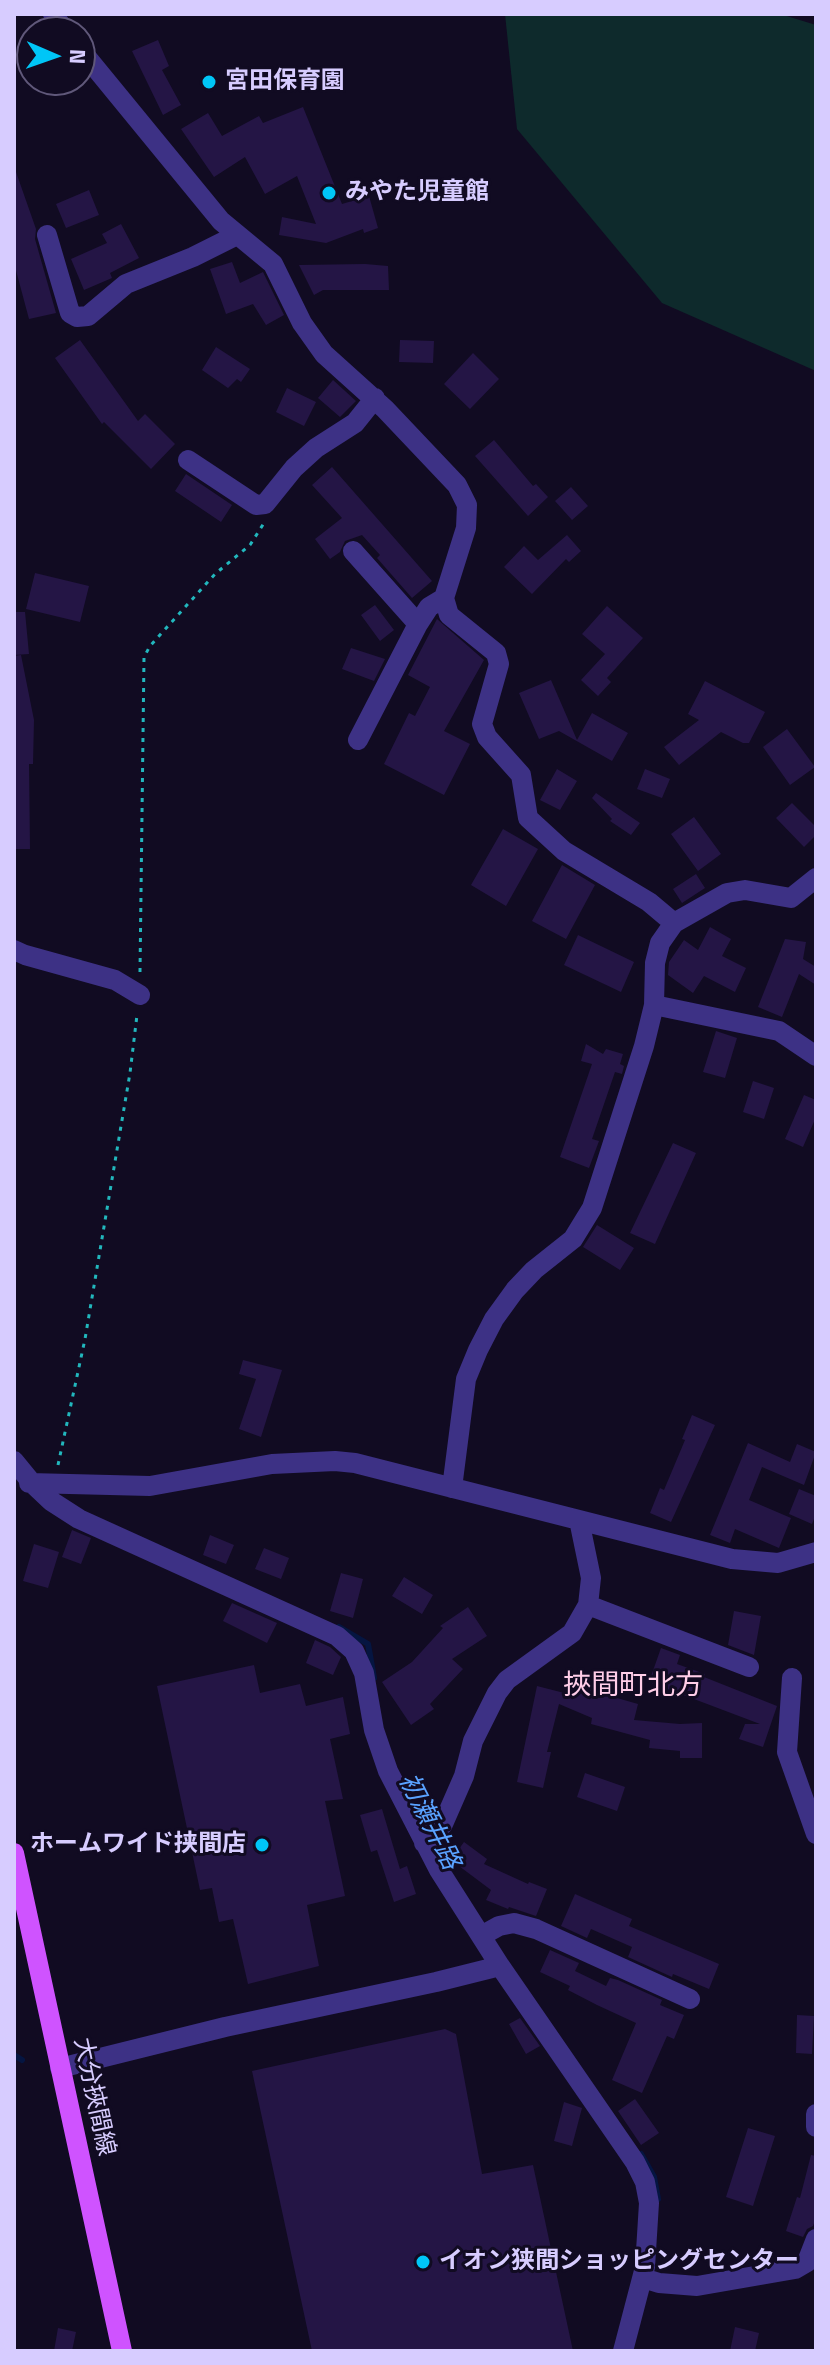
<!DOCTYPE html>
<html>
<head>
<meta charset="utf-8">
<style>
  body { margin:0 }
  #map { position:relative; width:830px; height:2365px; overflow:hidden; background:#110b22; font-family:"Titillium Web",sans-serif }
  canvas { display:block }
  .frame { position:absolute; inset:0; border:16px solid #d7ccff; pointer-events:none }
  .north { position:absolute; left:16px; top:16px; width:80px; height:80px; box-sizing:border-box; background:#110b22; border:2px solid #60587a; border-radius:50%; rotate:92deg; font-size:22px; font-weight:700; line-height:32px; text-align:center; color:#d7ccff }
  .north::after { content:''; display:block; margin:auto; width:28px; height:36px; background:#00c6f7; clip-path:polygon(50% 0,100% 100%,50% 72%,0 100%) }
</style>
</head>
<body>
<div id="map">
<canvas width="830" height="2365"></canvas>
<div class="frame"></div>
<div class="north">N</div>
</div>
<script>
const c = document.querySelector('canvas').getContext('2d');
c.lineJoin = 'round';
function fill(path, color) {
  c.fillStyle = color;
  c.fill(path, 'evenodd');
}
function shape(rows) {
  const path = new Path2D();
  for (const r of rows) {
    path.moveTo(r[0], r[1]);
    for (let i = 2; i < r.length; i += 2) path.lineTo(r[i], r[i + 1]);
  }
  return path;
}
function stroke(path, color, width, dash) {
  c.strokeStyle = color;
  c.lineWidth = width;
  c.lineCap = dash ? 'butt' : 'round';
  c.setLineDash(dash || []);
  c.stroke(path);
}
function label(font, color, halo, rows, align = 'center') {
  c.font = font + ' "Titillium Web","Noto Sans JP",sans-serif';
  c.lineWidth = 6;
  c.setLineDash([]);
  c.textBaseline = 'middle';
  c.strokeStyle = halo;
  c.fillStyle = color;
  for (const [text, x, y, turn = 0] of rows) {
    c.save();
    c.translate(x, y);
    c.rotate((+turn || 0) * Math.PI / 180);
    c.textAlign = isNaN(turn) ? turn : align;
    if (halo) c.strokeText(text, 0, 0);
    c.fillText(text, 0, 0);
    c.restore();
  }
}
fill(shape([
  [505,14,780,14,816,25,816,371,662,303,517,129]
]), '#0e2a2c');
stroke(shape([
  [339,1627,368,1644,374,1678],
  [14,2055,22,2060],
  [641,2154,654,2177,658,2199]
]), '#051541', 6);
fill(shape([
  [158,40,169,66,162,70,181,105,163,115,132,51],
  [303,107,342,204,369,196,378,228,364,233,363,229,326,243,279,235,282,217,316,224,297,176,265,194,245,157,214,177,181,129,208,113,222,136,259,116,263,123],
  [14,172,16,172,36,229,35,239,56,313,29,319,14,263],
  [89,190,99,215,66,228,56,204],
  [121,224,139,258,110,273,112,278,84,290,71,259,107,243,102,234],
  [232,262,240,283,263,272,284,315,266,325,253,304,226,314,210,269],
  [365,264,388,266,389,290,323,290,314,295,299,265],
  [80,340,138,421,145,414,175,444,151,469,104,422,102,424,55,358],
  [400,340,434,341,433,363,399,362],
  [216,347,250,369,241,382,237,379,228,388,202,370],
  [473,353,499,379,470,409,444,384],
  [333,380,356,401,340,417,318,398],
  [287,388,316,402,304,426,276,412],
  [494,440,533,486,536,484,548,497,528,516,475,456],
  [332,467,432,581,412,598,377,558,380,555,362,535,345,541,340,552,330,559,315,539,342,518,312,485],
  [186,474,232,505,221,522,175,491],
  [571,487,588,506,572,520,555,501],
  [567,535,581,551,569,562,566,559,532,594,504,567,524,546,538,560],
  [35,573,89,586,80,622,26,609],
  [375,605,394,630,380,641,361,615],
  [607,606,643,638,607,678,611,682,598,696,581,680,605,654,582,634],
  [14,612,25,612,29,654,14,655],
  [437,619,484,660,444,731,470,744,444,795,384,764,409,713,415,716,430,687,408,675],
  [351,648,385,659,374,681,342,669],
  [21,655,34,720,33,764,29,764,30,849,14,849,14,656],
  [551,680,577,740,592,713,628,733,612,761,559,731,539,739,519,693],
  [705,681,765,712,749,743,743,743,721,732,679,765,664,747,699,720,688,714],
  [787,729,815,767,790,785,763,747],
  [557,769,577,781,560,810,540,800],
  [645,769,670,779,662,798,637,789],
  [596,793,640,823,631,835,610,821,612,819,592,798],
  [792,803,816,827,816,835,804,847,776,818],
  [694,817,721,854,698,871,671,834],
  [503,829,538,849,506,906,471,885],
  [562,865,595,885,566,939,532,921],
  [696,874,705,888,682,903,673,889],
  [710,927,731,939,722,956,746,968,735,992,704,976,693,993,668,975,669,962,684,940,698,950],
  [578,935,634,962,621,992,564,965],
  [785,939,806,942,803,959,816,967,816,985,799,974,782,1017,758,1007],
  [716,1031,737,1038,725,1078,703,1072],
  [586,1044,603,1054,606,1049,623,1054,620,1064,624,1066,622,1074,615,1072,592,1139,599,1141,589,1168,560,1157,592,1064,581,1061],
  [753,1081,774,1088,764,1119,743,1112],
  [804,1095,816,1100,816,1117,803,1147,785,1139],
  [673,1143,696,1153,655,1244,630,1233],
  [597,1225,634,1248,620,1270,583,1247],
  [243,1360,282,1370,261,1437,239,1429,256,1379,239,1374],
  [692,1415,715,1425,671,1522,650,1513,660,1488,664,1490,685,1440,682,1439],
  [748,1443,790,1462,797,1444,816,1452,804,1485,762,1467,749,1500,791,1518,779,1548,735,1529,730,1543,710,1535],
  [799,1489,816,1496,816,1514,812,1524,789,1514],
  [72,1530,91,1538,81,1564,62,1557],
  [210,1535,234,1545,226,1564,203,1555],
  [34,1544,59,1552,48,1588,23,1581],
  [264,1548,289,1558,281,1579,255,1569],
  [341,1573,363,1579,353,1618,330,1611],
  [404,1577,433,1595,422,1614,392,1596],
  [232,1603,277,1623,267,1643,223,1621],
  [468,1607,487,1636,452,1659,463,1669,430,1704,434,1709,411,1725,382,1682,412,1662,443,1628,440,1626],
  [734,1611,761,1616,754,1655,728,1645],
  [315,1640,330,1647,341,1657,333,1675,306,1663],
  [661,1648,680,1655,677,1664,705,1674,704,1677,777,1706,763,1747,739,1739,745,1724,760,1724,649,1682],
  [254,1665,260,1693,300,1684,306,1706,343,1697,350,1734,330,1739,343,1799,325,1801,345,1896,307,1905,319,1966,248,1984,233,1919,219,1922,212,1888,200,1890,157,1686],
  [580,1677,605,1688,603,1694,638,1704,634,1720,680,1724,702,1723,702,1758,680,1758,680,1751,649,1748,650,1740,591,1724,592,1718,559,1704,547,1752,551,1752,543,1788,517,1782,537,1686,572,1695],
  [585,1773,625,1787,617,1811,577,1797],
  [382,1809,400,1869,407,1866,416,1894,394,1902,377,1850,371,1852,360,1815],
  [464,1842,487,1859,484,1864,528,1884,529,1882,547,1889,536,1916,509,1907,508,1909,486,1900,491,1890,451,1860],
  [575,1894,632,1919,629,1926,719,1964,709,1989,673,1974,672,1977,628,1957,632,1947,591,1929,587,1938,561,1926],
  [550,1950,579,1963,575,1971,606,1986,610,1978,618,1980,662,2000,660,2005,684,2015,674,2039,667,2036,642,2093,612,2080,636,2023,597,2005,568,1990,570,1986,540,1972],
  [797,2015,814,2016,812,2054,796,2053],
  [520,2018,540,2046,526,2054,509,2024],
  [445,2029,456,2034,482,2174,533,2165,573,2351,312,2351,252,2071],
  [635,2099,659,2133,641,2145,618,2111],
  [564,2102,582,2108,572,2146,554,2141],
  [748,2128,775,2136,753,2206,726,2197],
  [811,2155,816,2156,816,2218,813,2226,807,2229,803,2237,786,2231,797,2197,800,2198],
  [735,2327,759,2333,755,2351,730,2351],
  [58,2328,76,2332,72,2351,54,2351]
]), '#241545');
stroke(shape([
  [140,972,144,657,150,646,215,574,250,545,264,523],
  [58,1465,85,1339,130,1073,137,1015]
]), '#22b7bd', 3, [4, 6]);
stroke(shape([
  [53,14,66,32],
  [80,49,221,221,273,264,302,323,324,354,385,409,457,485,467,505,466,528,444,598,449,615,496,653,499,664,482,724,487,737,521,775,528,818,564,851,649,902,674,923],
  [47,235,70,313,77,317,88,316,126,284,193,257,237,235],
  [188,460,256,505,265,504,294,468,316,448,355,423,375,398],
  [353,551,418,624],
  [358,740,418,624,429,607,444,598],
  [14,950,25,955,115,980,140,995],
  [654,1005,779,1031,816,1056],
  [14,1461,32,1483,51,1501,79,1519,337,1636,354,1651,364,1673,374,1730,388,1771,439,1870,500,1966,635,2162,645,2182,649,2203,645,2267,623,2351],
  [29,1483,150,1486,272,1464,335,1461,355,1463,732,1559,778,1563,816,1552],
  [452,1488,466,1379,478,1350,494,1319,515,1290,534,1270,573,1239,592,1208,644,1046,654,1005,655,963,660,943,674,923,727,893,745,890,791,898,816,878],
  [588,1605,749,1667],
  [792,1678,787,1752,816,1834],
  [424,1843,436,1834,443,1824,464,1776,473,1741,497,1693,507,1680,572,1633,588,1605,591,1578,579,1520],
  [481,1936,499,1926,514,1923,536,1929,690,1999],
  [60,2068,225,2027,436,1982,500,1966],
  [816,2114,816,2127],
  [643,2278,659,2283,697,2286,795,2269,807,2262,816,2239]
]), '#3d3185', 20);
stroke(shape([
  [14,1853,122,2351]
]), '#cf53ff', 20);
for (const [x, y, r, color] of [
  [209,82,8,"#00c6f7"],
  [329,193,8,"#00c6f7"],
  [262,1845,8,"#00c6f7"],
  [423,2262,8,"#00c6f7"]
]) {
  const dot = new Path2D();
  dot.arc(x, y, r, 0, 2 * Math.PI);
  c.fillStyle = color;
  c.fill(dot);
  stroke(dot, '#110b22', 3);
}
label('bold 24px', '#d7ccff', '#110b22', [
  ["宮田保育園",225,82],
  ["みやた児童館",345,193],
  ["ホームワイド挟間店",246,1845,"right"],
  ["イオン狭間ショッピングセンター",439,2262]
], 'left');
label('24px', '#d7ccff', '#110b22', [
  ["大分挾間線",93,2097,78]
]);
label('italic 26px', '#5aa2ff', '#110b22', [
  ["初瀬井路",428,1822,63]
]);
label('28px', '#ffcee8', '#110b22', [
  ["挾間町北方",633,1687]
]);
</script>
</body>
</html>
